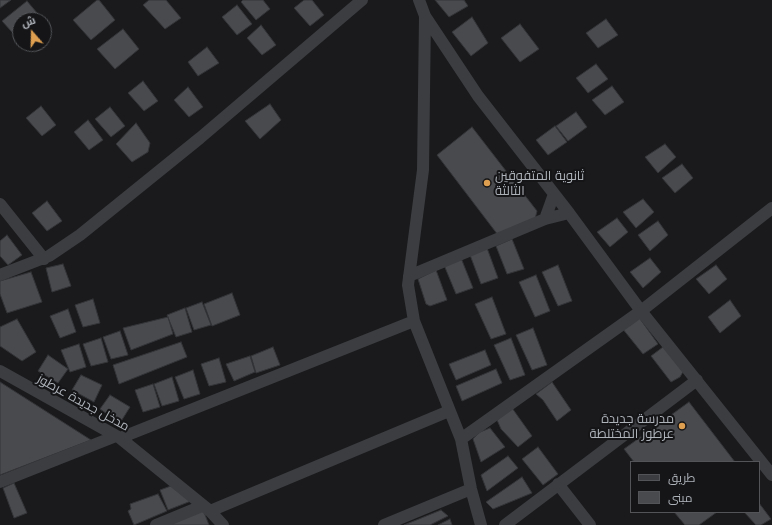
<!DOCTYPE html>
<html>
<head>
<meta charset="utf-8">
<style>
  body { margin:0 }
  #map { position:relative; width:772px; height:525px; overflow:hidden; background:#1a1a1c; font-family:Helvetica,Cairo,sans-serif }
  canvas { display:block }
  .legend { position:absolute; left:630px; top:461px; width:130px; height:52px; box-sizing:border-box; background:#151517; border:1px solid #525458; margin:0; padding:5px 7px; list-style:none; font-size:12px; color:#aeb3ba }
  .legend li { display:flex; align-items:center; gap:8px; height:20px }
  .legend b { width:20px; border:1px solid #525458 }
  .north { position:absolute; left:12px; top:12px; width:40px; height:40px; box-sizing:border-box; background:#151517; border:1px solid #525458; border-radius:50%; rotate:340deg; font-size:11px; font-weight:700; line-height:16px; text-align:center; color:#aeb3ba }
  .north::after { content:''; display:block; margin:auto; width:14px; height:18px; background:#de9f50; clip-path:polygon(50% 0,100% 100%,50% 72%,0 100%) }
</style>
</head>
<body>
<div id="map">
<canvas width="772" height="525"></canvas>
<ul class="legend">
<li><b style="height:5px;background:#3b3d40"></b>طريق</li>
<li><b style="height:11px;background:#494a4e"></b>مبنى</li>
</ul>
<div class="north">ش</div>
</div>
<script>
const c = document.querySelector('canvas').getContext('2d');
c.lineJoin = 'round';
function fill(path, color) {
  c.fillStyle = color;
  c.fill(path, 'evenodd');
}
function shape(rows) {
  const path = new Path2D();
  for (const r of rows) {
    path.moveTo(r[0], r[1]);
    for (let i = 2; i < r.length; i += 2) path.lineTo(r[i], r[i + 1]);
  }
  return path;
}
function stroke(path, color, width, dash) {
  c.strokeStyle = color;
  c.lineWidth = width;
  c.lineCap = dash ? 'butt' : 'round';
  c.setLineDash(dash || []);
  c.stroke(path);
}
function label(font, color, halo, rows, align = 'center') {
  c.font = font + ' Helvetica,Cairo,sans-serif';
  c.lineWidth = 4;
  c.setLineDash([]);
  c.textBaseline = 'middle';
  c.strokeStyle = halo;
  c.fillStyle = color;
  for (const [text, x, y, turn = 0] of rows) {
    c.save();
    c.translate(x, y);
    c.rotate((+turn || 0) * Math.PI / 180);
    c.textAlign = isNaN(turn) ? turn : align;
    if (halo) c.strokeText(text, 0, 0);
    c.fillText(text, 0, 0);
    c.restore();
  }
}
const building = shape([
  [0,0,11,0,0,8,0,0],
  [97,0,99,0,115,20,91,40,73,20,97,0],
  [149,0,166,0,181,18,165,29,143,5,149,0],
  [243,0,263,0,270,9,256,20,241,2,243,0],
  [304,0,312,0,324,15,310,26,294,8,304,0],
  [435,0,464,0,468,6,449,17,435,0],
  [27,1,43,20,20,20,20,41,2,21,27,1],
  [237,5,252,24,237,35,222,17,237,5],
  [472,17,488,43,471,56,452,32,472,17],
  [606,19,618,35,598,48,586,33,606,19],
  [520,24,539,49,520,62,501,38,520,24],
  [261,25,276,45,262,55,247,38,261,25],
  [123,29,139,49,115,69,97,49,123,29],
  [207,47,219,63,198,76,188,62,207,47],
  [596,64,608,79,588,93,576,78,596,64],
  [143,81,158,101,144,111,128,93,143,81],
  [612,86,624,102,605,115,592,100,612,86],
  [188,87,203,107,189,117,174,100,188,87],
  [270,104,281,120,260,139,245,121,270,104],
  [41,106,56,125,42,136,26,118,41,106],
  [110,107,125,126,111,137,95,119,110,107],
  [576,112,587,127,568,141,556,126,576,112],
  [88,120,103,140,89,150,74,132,88,120],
  [136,123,150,143,148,152,132,162,116,144,136,123],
  [555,126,567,142,548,155,536,140,555,126],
  [472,127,537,211,535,219,498,235,437,155,472,127],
  [665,144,676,157,658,173,645,157,665,144],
  [682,164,693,178,675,193,662,178,682,164],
  [643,199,654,212,636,228,623,212,643,199],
  [47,201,62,221,47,231,32,213,47,201],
  [617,218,628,232,610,247,597,232,617,218],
  [658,221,668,235,650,251,638,235,658,221],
  [7,235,22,255,8,265,0,256,0,241,7,235],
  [512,239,524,269,507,274,496,246,512,239],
  [487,248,498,278,481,284,470,255,487,248],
  [461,258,473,288,456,294,444,265,461,258],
  [650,258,661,272,643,288,630,272,650,258],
  [63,264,71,286,52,292,46,268,63,264],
  [558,265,572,301,558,306,542,272,558,265],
  [716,265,727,279,709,294,696,279,716,265],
  [436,270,447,300,430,306,426,304,418,279,436,270],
  [31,272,42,302,7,313,0,294,0,281,31,272],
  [536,275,550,311,535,317,519,282,536,275],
  [232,293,240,315,212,326,204,304,232,293],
  [492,297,506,334,491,339,475,304,492,297],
  [93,299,100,323,83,327,75,305,93,299],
  [730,300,741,316,720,333,708,317,730,300],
  [202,302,211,325,194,330,186,308,202,302],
  [185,308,192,332,176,337,167,315,185,308],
  [68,309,76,332,60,338,50,316,68,309],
  [638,316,658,344,643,354,622,328,638,316],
  [168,317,173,334,131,350,123,328,168,317],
  [17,319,36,352,22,361,0,346,0,327,17,319],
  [533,328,547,365,532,370,516,335,533,328],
  [120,331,128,355,111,359,103,337,120,331],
  [101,338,108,362,91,366,83,344,101,338],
  [511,338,525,375,510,380,494,345,511,338],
  [181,342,187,357,119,384,113,365,181,342],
  [79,344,86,367,70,372,61,350,79,344],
  [667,344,684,370,680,377,671,382,651,356,667,344],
  [273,347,280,365,256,373,251,356,273,347],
  [485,350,491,365,456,380,449,364,485,350],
  [48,355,68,369,58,383,38,371,48,355],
  [250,356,255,372,234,381,226,364,250,356],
  [219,358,226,382,209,386,201,364,219,358],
  [496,369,502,383,462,401,456,386,496,369],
  [193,370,200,394,184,399,175,377,193,370],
  [81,375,102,385,94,402,72,390,81,375],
  [172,377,179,401,162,406,154,384,172,377],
  [0,382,91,440,0,475,0,382],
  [552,382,571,410,557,421,543,400,536,394,552,382],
  [153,384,160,407,143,412,135,390,153,384],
  [110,395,130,407,120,423,100,409,110,395],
  [689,402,735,462,634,462,624,449,689,402],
  [512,408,532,436,518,447,501,429,497,420,512,408],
  [490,428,505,447,481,462,473,439,480,432,490,428],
  [538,447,558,474,543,485,522,459,538,447],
  [508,456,518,468,487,491,481,475,508,456],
  [522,477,532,493,493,509,486,502,522,477],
  [14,483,27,513,14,518,3,488,14,483],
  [171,486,191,501,168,510,160,490,171,486],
  [158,494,167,511,134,525,128,511,131,509,130,504,158,494],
  [759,503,771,519,761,525,756,525,744,512,759,512,759,503],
  [202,507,209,525,162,525,202,507],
  [441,510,448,516,430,525,404,525,441,510],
  [674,512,717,512,699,525,685,525,674,512],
  [450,519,452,525,438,525,450,519]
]);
fill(building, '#494a4e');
stroke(building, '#343538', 1);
stroke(shape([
  [419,0,425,16,478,96,569,213,641,311,772,475],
  [425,16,423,170,408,285,414,321,461,439,471,489,481,525],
  [0,204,44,259],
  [545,219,554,194],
  [0,275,49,256,80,235,200,138,362,0],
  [409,276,545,219,569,213],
  [0,371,120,438,210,511,223,525],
  [120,438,414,321],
  [461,439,641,311,772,208],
  [0,482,116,436],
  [558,484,590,525],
  [210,511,449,411],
  [156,525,202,506],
  [384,525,471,489],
  [505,525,697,380]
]), '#3b3d40', 12);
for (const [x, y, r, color] of [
  [487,183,4,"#de9f50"],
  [682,426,4,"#de9f50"]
]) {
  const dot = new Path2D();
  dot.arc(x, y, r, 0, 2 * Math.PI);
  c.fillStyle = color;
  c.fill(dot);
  stroke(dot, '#151517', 1.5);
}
label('13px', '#aeb3ba', '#151517', [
  ["ثانوية المتفوقين",495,176],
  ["الثالثة",495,191],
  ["مدرسة جديدة",674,419,"right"],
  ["عرطوز المختلطة",674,434,"right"]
], 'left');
label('13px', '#aeb3ba', '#151517', [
  ["مدخل جديدة عرطوز",83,403,29]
]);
</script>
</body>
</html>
